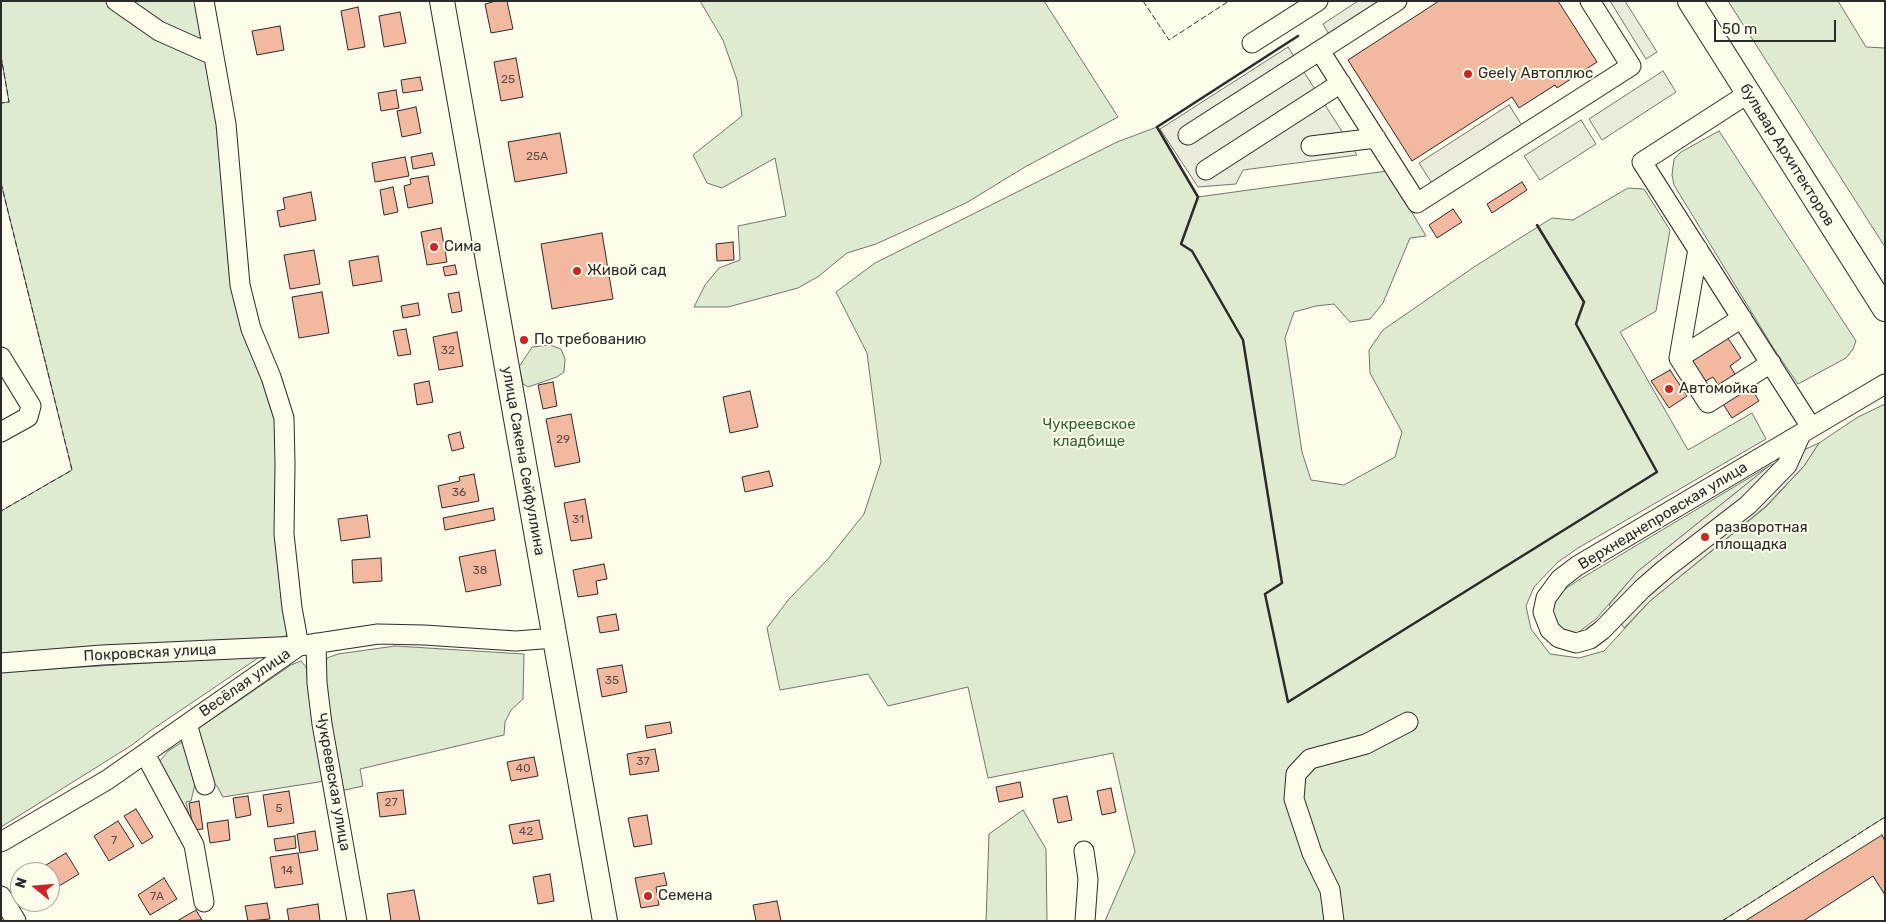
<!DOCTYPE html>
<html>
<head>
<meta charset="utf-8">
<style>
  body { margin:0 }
  #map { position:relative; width:1886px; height:922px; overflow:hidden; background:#fdfbea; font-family:Rubik,sans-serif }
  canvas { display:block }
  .frame { position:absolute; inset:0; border:2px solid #2b2b2b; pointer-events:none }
  .north { position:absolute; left:10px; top:862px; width:50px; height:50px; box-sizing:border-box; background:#fdfbea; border:1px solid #a9a89e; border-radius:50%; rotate:287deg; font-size:14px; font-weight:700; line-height:20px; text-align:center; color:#2b2b2b }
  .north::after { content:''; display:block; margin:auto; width:18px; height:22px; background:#c62828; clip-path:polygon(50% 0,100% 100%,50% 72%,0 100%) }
  .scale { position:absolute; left:1714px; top:20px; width:122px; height:22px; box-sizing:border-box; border:2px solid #2b2b2b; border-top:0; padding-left:6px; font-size:15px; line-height:18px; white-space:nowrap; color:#2b2b2b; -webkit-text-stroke:4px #fdfbea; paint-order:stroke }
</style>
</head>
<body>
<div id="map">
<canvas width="1886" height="922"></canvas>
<div class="frame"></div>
<div class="north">N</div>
<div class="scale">50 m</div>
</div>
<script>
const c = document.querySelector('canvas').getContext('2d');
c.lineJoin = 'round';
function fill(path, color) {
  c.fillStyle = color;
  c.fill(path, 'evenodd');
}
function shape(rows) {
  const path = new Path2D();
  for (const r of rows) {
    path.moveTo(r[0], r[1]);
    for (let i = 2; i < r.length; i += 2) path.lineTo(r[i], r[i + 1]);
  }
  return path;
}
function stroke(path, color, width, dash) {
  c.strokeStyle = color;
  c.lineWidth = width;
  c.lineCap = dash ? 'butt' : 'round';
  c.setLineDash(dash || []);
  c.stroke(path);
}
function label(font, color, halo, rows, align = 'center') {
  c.font = font + ' Rubik,sans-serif';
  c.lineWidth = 4;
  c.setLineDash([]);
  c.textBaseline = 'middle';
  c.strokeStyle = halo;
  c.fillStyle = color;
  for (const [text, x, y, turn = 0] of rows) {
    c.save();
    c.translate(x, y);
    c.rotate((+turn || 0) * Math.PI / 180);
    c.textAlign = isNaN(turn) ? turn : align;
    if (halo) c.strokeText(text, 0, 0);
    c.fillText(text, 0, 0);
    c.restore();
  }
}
const green = shape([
  [1,1,199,1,252,315,278,435,290,624,286,636,274,639,1,654,1,511,72,470,1,183,1,103,9,102,1,56,1,1],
  [700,1,1044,1,1118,117,1025,167,966,203,876,244,847,253,819,276,798,288,728,307,694,307,705,285,719,268,740,260,738,226,786,216,775,158,722,188,707,183,693,155,742,116,737,80,723,40,700,1],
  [1728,1,1838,1,1866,47,1885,48,1885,247,1728,1],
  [1157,127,1198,197,1387,171,1426,236,1410,238,1383,303,1370,319,1350,322,1334,304,1316,306,1294,312,1285,338,1302,452,1311,480,1344,485,1395,457,1402,432,1370,373,1369,350,1383,330,1474,267,1552,218,1573,220,1628,188,1644,189,1670,230,1656,311,1620,332,1688,450,1752,413,1766,439,1578,548,1558,562,1534,587,1526,606,1531,629,1550,654,1579,658,1604,651,1650,601,1766,507,1804,466,1819,443,1858,417,1885,404,1885,817,1722,921,1105,921,1135,852,1113,753,988,778,968,687,888,706,868,674,780,690,767,628,789,599,828,559,864,514,881,462,867,353,836,292,875,263,1117,142,1157,127],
  [1719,131,1856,341,1853,349,1846,358,1798,384,1774,349,1674,185,1672,175,1674,159,1681,152,1719,131],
  [550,345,561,349,565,359,564,372,557,377,528,387,523,384,519,367,532,347,550,345],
  [1769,466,1637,572,1596,619,1576,634,1560,628,1552,618,1552,608,1558,594,1577,581,1769,466],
  [395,646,524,654,523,699,511,710,505,722,504,735,360,769,363,786,345,790,339,787,324,672,327,658,338,654,395,646],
  [261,656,150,731,132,745,1,827,1,672,261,656],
  [301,661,306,667,325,781,223,797,217,786,208,778,196,736,199,728,291,665,301,661],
  [187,739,197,776,191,801,186,802,189,815,159,762,168,751,187,739],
  [1023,810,1046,849,1047,921,986,921,989,834,1023,810]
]);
fill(green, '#deebd1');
stroke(green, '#74746e', 1);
const parking = shape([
  [1358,1,1388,1,1331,38,1323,24,1358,1],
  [1610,1,1625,1,1657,52,1646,59,1610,1],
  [1288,47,1357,155,1243,170,1236,184,1198,187,1160,129,1288,47],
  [1663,71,1676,92,1602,140,1589,119,1663,71],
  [1509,105,1523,127,1433,185,1419,163,1509,105],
  [1581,120,1596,144,1540,180,1524,156,1581,120],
  [1819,443,1804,466,1765,507,1650,601,1624,628,1609,605,1637,572,1769,466,1819,443]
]);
fill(parking, '#eceadb');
stroke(parking, '#74746e', 1);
const building = shape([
  [496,1,507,1,513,29,491,33,485,4,496,1],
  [1439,1,1558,1,1597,62,1557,88,1555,85,1519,108,1512,97,1412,161,1348,60,1439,1],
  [358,7,365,47,348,50,341,11,358,7],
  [400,12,406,43,384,47,379,16,400,12],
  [280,26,284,50,257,55,252,31,280,26],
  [516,58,523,97,501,101,494,62,516,58],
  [420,77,423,90,403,93,401,80,420,77],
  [396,90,399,108,381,111,378,93,396,90],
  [416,107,421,133,402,137,397,111,416,107],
  [560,133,567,173,515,182,508,142,560,133],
  [432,153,435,165,413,169,411,157,432,153],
  [405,157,409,176,375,182,372,163,405,157],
  [428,176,433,203,408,208,404,186,411,184,410,179,428,176],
  [1522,182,1527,190,1492,213,1487,204,1522,182],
  [393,187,398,212,384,215,380,190,393,187],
  [311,192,316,220,280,227,277,211,285,209,283,198,311,192],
  [1453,209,1462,222,1437,238,1429,225,1453,209],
  [441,228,447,262,427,265,421,232,441,228],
  [602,233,613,299,552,309,541,244,602,233],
  [733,242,734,260,717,261,716,244,733,242],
  [314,250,320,284,290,289,284,255,314,250],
  [378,256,382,281,353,286,349,261,378,256],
  [455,265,457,274,445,276,443,267,455,265],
  [322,292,329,333,299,338,292,297,322,292],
  [459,292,462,311,452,313,448,294,459,292],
  [418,303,420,315,403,318,401,306,418,303],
  [406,329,411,354,398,356,393,331,406,329],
  [457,332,463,366,439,370,433,337,457,332],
  [1728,338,1741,358,1730,366,1745,390,1728,400,1713,377,1702,383,1689,362,1728,338],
  [1670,370,1687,396,1669,408,1651,381,1670,370],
  [429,381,433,402,417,405,414,384,429,381],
  [553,382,557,406,543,409,538,385,553,382],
  [1750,386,1759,401,1732,418,1723,404,1750,386],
  [750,391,758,427,730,433,723,397,750,391],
  [571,414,580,462,555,467,546,419,571,414],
  [460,432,464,448,452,451,448,435,460,432],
  [769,471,773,486,745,492,742,477,769,471],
  [474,474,479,501,442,508,438,486,460,481,459,477,474,474],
  [585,499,592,538,571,541,564,503,585,499],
  [493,508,495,520,445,530,443,518,493,508],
  [367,515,370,537,341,541,338,519,367,515],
  [495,550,501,585,466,592,459,557,495,550],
  [381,558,382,581,353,583,352,560,381,558],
  [604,564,607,579,596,581,598,594,578,597,573,570,604,564],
  [616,614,619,630,600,633,597,617,616,614],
  [622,665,627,692,602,697,597,669,622,665],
  [670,722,672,733,647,738,645,726,670,722],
  [655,749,659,771,630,775,627,754,655,749],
  [534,757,538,776,511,781,507,762,534,757],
  [1020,782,1023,797,999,802,996,787,1020,782],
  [1111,788,1116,812,1102,815,1097,791,1111,788],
  [403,790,406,814,380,817,377,793,403,790],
  [289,791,294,823,268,827,263,795,289,791],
  [248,796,251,815,236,818,233,798,248,796],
  [1067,796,1072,820,1058,823,1053,799,1067,796],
  [199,801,203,829,193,830,189,803,199,801],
  [136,809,153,837,142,844,124,816,136,809],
  [647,815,652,844,634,847,628,818,647,815],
  [228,820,230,840,210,843,207,823,228,820],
  [539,820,543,839,513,844,509,825,539,820],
  [118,821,134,846,109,861,94,836,118,821],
  [315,831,318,850,300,853,297,834,315,831],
  [1882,835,1885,841,1885,895,1873,876,1803,921,1745,921,1882,835],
  [295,836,296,848,276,851,274,839,295,836],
  [66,853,79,874,59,886,46,865,66,853],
  [298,853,303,884,275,888,270,857,298,853],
  [664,873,667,885,656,887,659,905,641,908,635,878,664,873],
  [550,874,554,901,538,904,533,877,550,874],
  [164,878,177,899,150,915,138,895,164,878],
  [414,890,420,921,391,921,387,894,414,890],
  [777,901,781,921,756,921,753,905,777,901],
  [267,903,270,919,248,921,245,906,267,903],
  [318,904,320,921,289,921,287,909,318,904],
  [196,910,202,920,177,921,196,910]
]);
fill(building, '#f2b8a0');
stroke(building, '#2b2b2b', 1);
const minor = shape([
  [116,1,159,31,213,55],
  [1252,43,1318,1],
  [1320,51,1417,203,1631,66,1590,1],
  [1749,93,1642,162,1811,427],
  [1188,135,1397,1],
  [1311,146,1376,138],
  [1206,170,1341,83],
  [1742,318,1679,358,1708,403,1771,363],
  [1,357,31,406,28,417,1,432],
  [1679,358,1698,249],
  [1801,434,1787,465,1748,505,1665,569,1642,589,1602,630,1590,639,1576,643,1559,638,1550,630,1543,612,1546,598,1560,579,1577,566,1885,384],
  [316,643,317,683,322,724,357,921],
  [1,663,102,655,299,646,292,608,284,534,285,464,284,418,271,377,251,329,240,285,226,124,204,1],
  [187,724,205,785],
  [145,754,194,845,204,902],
  [1,842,107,780,299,646,378,634,424,635,516,641,554,638],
  [1084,851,1088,879,1085,921],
  [1,896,16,921],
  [1334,921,1330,890,1312,853,1294,799,1296,774,1310,759,1366,744,1408,722]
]);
const major = shape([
  [442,1,605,921],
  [1690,1,1885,309]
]);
stroke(minor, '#2b2b2b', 21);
stroke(major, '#2b2b2b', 26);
stroke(minor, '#fdfbea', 19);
stroke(major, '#fdfbea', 24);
stroke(shape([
  [1143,1,1169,40,1229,1],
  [1,56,9,102,1,103],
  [1,183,72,470,1,511],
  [1722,921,1885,817]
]), '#2b2b2b', 1, [6, 2.5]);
stroke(shape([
  [1298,36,1157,127,1198,197,1181,244,1192,251,1243,340,1282,583,1265,594,1288,702,1657,472,1576,324,1584,302,1537,225]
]), '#2b2b2b', 2.5);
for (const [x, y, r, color] of [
  [1468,74,5,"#c62828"],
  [434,247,5,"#c62828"],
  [577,271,5,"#c62828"],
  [524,340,5,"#c62828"],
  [1669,389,5,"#c62828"],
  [1705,537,5,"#c62828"],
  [648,896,5,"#c62828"]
]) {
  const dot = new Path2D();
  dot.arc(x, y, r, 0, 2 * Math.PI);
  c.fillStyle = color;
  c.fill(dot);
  stroke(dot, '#fdfbea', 2);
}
label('12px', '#5d4e48', null, [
  ["25",508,80],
  ["25А",537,157],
  ["32",448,351],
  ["29",563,440],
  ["36",459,493],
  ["31",578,520],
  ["38",480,571],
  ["35",612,681],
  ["37",643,762],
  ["40",523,769],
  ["27",391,803],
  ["5",279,809],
  ["42",526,832],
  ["7",114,841],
  ["14",287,871],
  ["7А",157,897]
]);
label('15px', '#2b2b2b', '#fdfbea', [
  ["Geely Автоплюс",1478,74],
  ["Сима",444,247],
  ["Живой сад",587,271],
  ["По требованию",534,340],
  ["Автомойка",1679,389],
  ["разворотная",1715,528],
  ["площадка",1715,545],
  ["Семена",658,896]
], 'left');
label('15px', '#2b2b2b', '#fdfbea', [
  ["бульвар Архитекторов",1787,155,58],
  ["улица Сакена Сейфуллина",523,461,80],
  ["Верхнеднепровская улица",1663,516,-31],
  ["Покровская улица",150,653,-3],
  ["Весёлая улица",245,683,-35],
  ["Чукреевская улица",333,782,80]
]);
label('15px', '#34623c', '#fdfbea', [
  ["Чукреевское",1089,425],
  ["кладбище",1089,442]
]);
</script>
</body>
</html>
